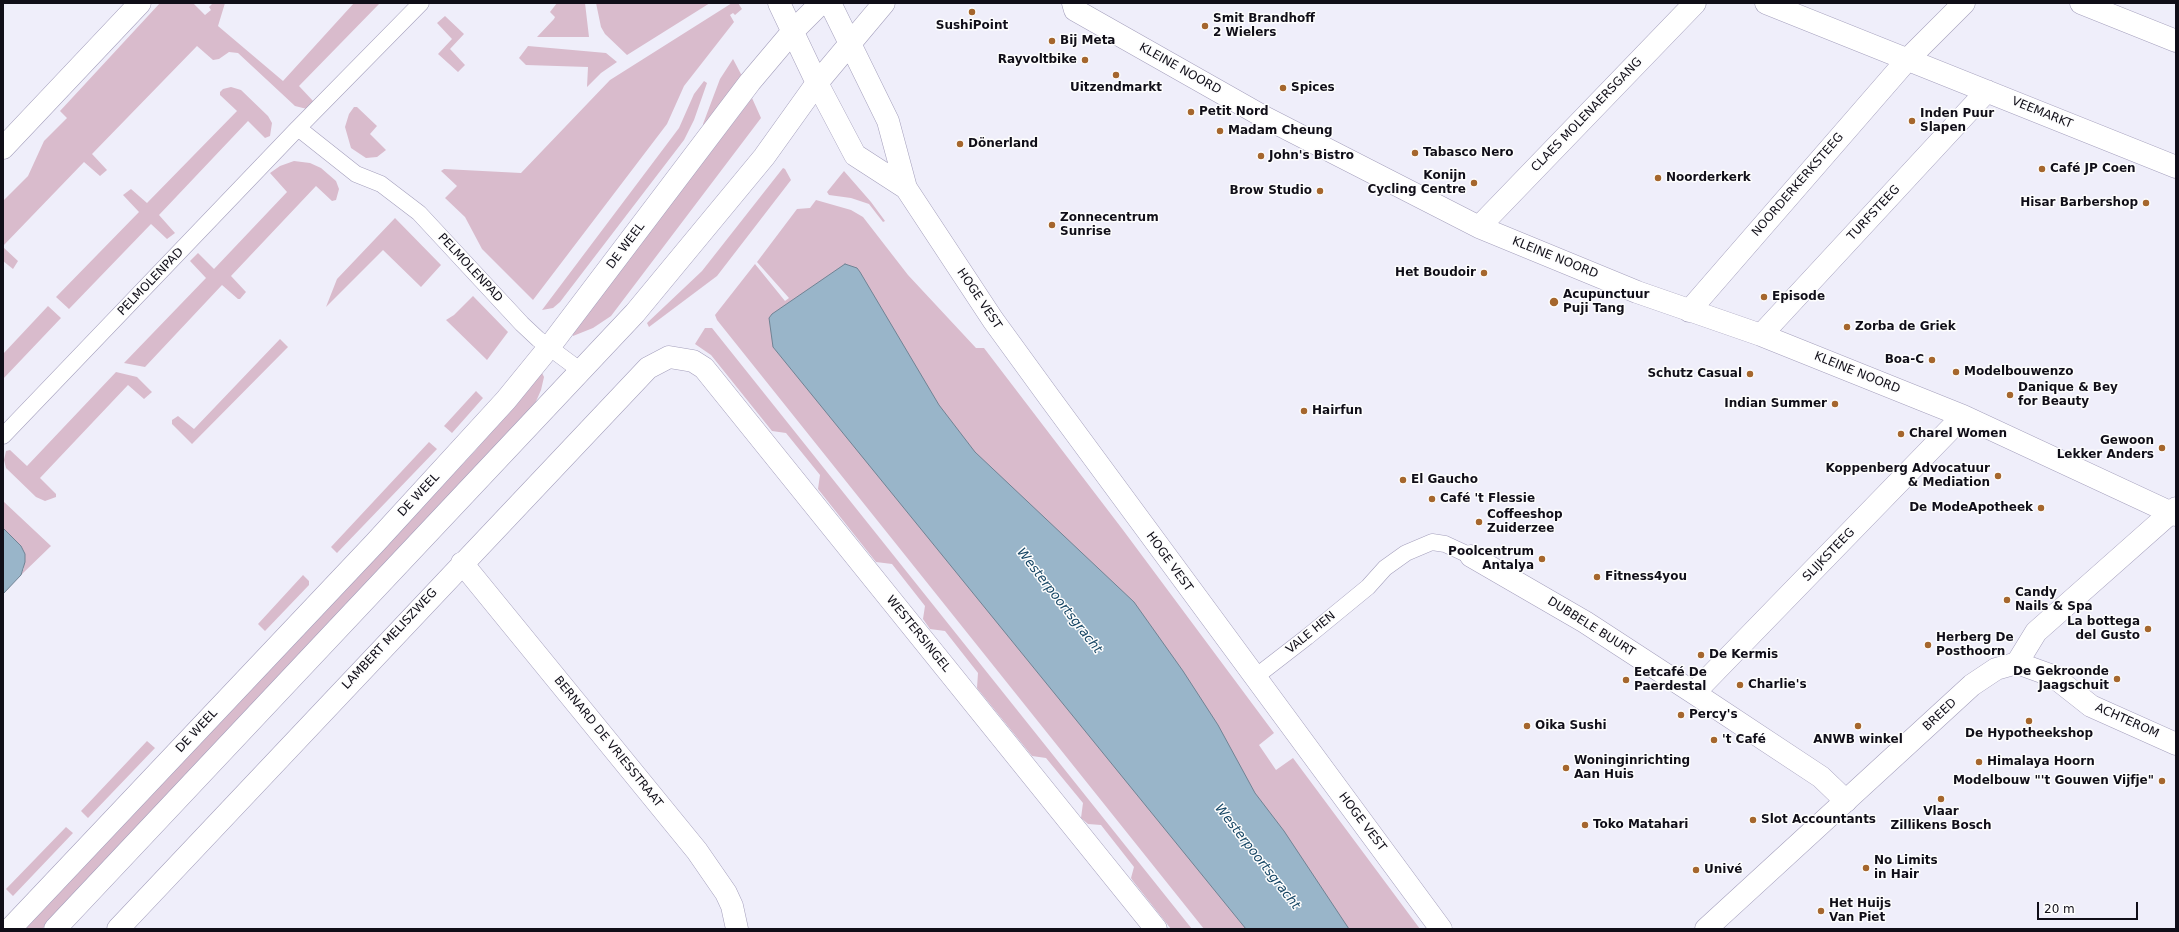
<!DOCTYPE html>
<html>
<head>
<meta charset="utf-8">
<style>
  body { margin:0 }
  #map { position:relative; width:2179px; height:932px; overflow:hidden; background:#efeefa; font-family:"DejaVu Sans",sans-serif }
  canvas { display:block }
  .frame { position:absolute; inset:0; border:4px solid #100e18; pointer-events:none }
  .scale { position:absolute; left:2037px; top:902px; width:101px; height:18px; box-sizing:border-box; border:2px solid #100e18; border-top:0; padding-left:5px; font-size:12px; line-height:14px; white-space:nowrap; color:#100e18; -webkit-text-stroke:3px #fdfdfd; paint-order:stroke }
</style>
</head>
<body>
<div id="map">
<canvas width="2179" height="932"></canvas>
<div class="frame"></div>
<div class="scale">20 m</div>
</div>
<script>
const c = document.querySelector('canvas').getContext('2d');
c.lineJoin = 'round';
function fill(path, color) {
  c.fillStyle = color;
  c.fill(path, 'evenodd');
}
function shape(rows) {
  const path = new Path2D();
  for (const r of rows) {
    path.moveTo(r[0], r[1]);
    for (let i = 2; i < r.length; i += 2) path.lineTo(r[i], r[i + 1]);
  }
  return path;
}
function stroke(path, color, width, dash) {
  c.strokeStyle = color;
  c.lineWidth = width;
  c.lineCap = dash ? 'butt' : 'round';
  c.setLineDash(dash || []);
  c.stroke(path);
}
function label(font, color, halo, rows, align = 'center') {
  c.font = font + ' "DejaVu Sans",sans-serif';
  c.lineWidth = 3;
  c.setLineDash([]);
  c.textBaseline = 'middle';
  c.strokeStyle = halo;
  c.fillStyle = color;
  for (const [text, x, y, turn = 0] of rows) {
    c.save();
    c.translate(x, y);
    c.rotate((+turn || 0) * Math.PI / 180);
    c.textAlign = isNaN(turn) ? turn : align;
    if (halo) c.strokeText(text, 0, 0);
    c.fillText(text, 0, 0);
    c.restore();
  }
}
fill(shape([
  [160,3,193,3,205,15,211,10,209,7,213,3,225,3,218,26,283,81,354,3,380,3,299,86,314,102,307,109,295,106,238,53,229,52,219,59,213,60,197,46,92,154,107,170,100,176,84,162,3,246,3,201,28,176,44,141,67,118,60,111],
  [557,3,585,3,589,37,537,37,554,19,555,17,550,12],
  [596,3,710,3,627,55,605,34,601,27],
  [732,3,738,3,742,9,735,15,733,13,730,15,734,22,684,86,667,124,533,300,482,249,465,217,445,198,457,186,441,171,444,169,521,173,610,80],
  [445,16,464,34,450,49,465,65,458,72,438,54,452,39,437,23],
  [528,46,606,53,617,62,601,73,587,87,588,67,526,65,519,58],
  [733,59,742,76,704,127,703,124,720,79],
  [704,81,707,83,694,120,684,140,560,302,553,308,542,310,679,128,694,94],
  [231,87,241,90,268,116,272,123,270,136,265,138,248,121,159,215,175,233,167,239,151,224,69,309,56,297,139,212,123,195,131,189,147,203,237,111,220,95,220,92,223,89],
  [752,98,761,118,611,316,593,328,573,336,572,333],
  [354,107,357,107,377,126,370,134,386,150,377,157,366,158,351,148,345,127,349,114],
  [294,161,310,163,321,168,336,181,339,189,336,200,332,201,316,186,231,276,246,292,240,299,238,299,222,285,145,367,124,363,206,278,190,261,198,253,214,269,287,192,270,173,280,166],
  [783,168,785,169,791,180,717,276,649,327,647,323,702,271],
  [844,171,871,202,885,221,883,222,869,204,851,198,829,195,827,192],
  [816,200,851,210,863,217,908,275,976,348,984,348,1123,530,1274,733,1259,745,1276,770,1293,758,1420,929,1204,929,717,320,715,315,755,264,785,301,789,298,757,262,797,209,810,208],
  [395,218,441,265,421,287,383,250,326,307,337,279],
  [3,247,18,261,13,269,3,261],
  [473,296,508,332,487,360,446,320,454,315],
  [48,306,61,318,3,379,3,354],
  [705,328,712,328,1192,929,1171,929,1133,881,1131,878,1134,867,1101,825,1088,824,1081,818,1083,803,1046,758,1032,756,977,688,978,673,945,631,930,629,923,619,925,606,892,564,876,562,818,489,820,475,786,433,772,431,711,355,695,344],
  [280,339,288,347,192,444,172,424,172,420,178,416,194,429],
  [116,372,137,377,152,392,144,399,128,385,40,478,56,494,56,497,45,501,36,497,6,468,4,460,6,451,10,450,27,466],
  [542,373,544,377,541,390,534,406,383,568,42,929,22,929,474,452],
  [476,391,483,398,452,433,444,426],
  [429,442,437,449,337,553,331,547],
  [3,501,51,546,21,575,24,568,21,546,3,528],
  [303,575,309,581,309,585,265,631,258,624],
  [147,741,155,748,88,818,81,811],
  [66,827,73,833,13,896,6,889]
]), '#d9bbcc');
const water = shape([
  [845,264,857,268,860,272,939,405,975,452,1134,602,1183,671,1218,725,1255,793,1284,831,1349,929,1246,929,773,347,769,318,772,314,845,264],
  [3,528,21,546,25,554,25,562,21,575,3,594,3,528]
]);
fill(water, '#99b5c9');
stroke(water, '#708394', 1);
const lane = shape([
  [421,3,298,128,356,174,381,184,419,213,522,324,538,339,581,371],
  [3,436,298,128],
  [1254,678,1307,637,1368,587,1385,568,1406,553,1432,542,1445,544,1471,556]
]);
const street = shape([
  [1073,3,1075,10,1264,117,1479,227,1637,292,1761,335,1963,416,2176,515],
  [1766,3,2176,167],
  [2081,3,2176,41],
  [3,148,140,3],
  [1479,227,1695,3],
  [1689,311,1907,60,1964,3],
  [1761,335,1987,91],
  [1471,556,1585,622,1694,693,1821,777,1846,801],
  [462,563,697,851,726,893,732,906,737,929],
  [2017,663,2053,676,2091,706,2176,744],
  [1694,693,1963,416],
  [118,929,648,368,669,357,693,361,704,368,1156,929]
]);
const secondary = shape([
  [779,3,817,83,855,155,906,188],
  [830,3,888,121,906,188,993,320,1049,397,1441,929],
  [10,929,375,543,506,400,550,346,750,82,793,31,821,3],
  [55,929,635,313,764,157,817,83,884,3],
  [1706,929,1972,685,1996,669,2017,663,2036,632,2176,508]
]);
stroke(lane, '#a49fbc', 17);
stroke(street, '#a49fbc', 23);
stroke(secondary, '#a49fbc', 23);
stroke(lane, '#fff', 16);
stroke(street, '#fff', 22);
stroke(secondary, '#fff', 22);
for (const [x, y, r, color] of [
  [972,12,4,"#a5662d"],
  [1205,26,4,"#a5662d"],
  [1052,41,4,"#a5662d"],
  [1085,60,4,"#a5662d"],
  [1116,75,4,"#a5662d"],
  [1283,88,4,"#a5662d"],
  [1191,112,4,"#a5662d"],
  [1912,121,4,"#a5662d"],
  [1220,131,4,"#a5662d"],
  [960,144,4,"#a5662d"],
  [1415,153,4,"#a5662d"],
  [1261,156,4,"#a5662d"],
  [2042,169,4,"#a5662d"],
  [1658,178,4,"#a5662d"],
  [1474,183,4,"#a5662d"],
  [1320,191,4,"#a5662d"],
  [2146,203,4,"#a5662d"],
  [1052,225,4,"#a5662d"],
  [1484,273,4,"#a5662d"],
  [1764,297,4,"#a5662d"],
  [1554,302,5,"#a5662d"],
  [1847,327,4,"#a5662d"],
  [1932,360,4,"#a5662d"],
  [1956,372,4,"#a5662d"],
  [1750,374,4,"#a5662d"],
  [2010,395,4,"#a5662d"],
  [1835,404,4,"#a5662d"],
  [1304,411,4,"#a5662d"],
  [1901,434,4,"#a5662d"],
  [2162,448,4,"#a5662d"],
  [1998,476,4,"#a5662d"],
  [1403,480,4,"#a5662d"],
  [1432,499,4,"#a5662d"],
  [2041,508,4,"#a5662d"],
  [1479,522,4,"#a5662d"],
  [1542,559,4,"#a5662d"],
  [1597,577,4,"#a5662d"],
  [2007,600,4,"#a5662d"],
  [2148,629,4,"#a5662d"],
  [1928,645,4,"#a5662d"],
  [1701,655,4,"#a5662d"],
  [2117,679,4,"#a5662d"],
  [1626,680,4,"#a5662d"],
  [1740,685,4,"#a5662d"],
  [1681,715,4,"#a5662d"],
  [2029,721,4,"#a5662d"],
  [1527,726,4,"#a5662d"],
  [1858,726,4,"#a5662d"],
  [1714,740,4,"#a5662d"],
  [1979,762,4,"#a5662d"],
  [1566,768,4,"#a5662d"],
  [2162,781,4,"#a5662d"],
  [1941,799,4,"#a5662d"],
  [1753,820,4,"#a5662d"],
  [1585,825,4,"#a5662d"],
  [1866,868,4,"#a5662d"],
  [1696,870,4,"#a5662d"],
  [1821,911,4,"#a5662d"]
]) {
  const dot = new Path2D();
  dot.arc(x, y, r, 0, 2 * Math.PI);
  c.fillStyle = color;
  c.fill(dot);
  stroke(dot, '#fdfdfd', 1.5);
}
label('bold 12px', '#100e18', '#fdfdfd', [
  ["Smit Brandhoff",1213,19],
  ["2 Wielers",1213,33],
  ["SushiPoint",972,26,"center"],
  ["Bij Meta",1060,41],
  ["Rayvoltbike",1077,60,"right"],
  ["Uitzendmarkt",1116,88,"center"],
  ["Spices",1291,88],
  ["Petit Nord",1199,112],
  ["Inden Puur",1920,114],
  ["Slapen",1920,128],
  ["Madam Cheung",1228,131],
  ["Dönerland",968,144],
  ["Tabasco Nero",1423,153],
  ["John's Bistro",1269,156],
  ["Café JP Coen",2050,169],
  ["Konijn",1466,176,"right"],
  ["Cycling Centre",1466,190,"right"],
  ["Noorderkerk",1666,178],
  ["Brow Studio",1312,191,"right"],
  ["Hisar Barbershop",2138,203,"right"],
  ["Zonnecentrum",1060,218],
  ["Sunrise",1060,232],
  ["Het Boudoir",1476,273,"right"],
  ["Acupunctuur",1563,295],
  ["Puji Tang",1563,309],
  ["Episode",1772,297],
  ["Zorba de Griek",1855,327],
  ["Boa-C",1924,360,"right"],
  ["Modelbouwenzo",1964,372],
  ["Schutz Casual",1742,374,"right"],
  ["Danique & Bey",2018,388],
  ["for Beauty",2018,402],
  ["Indian Summer",1827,404,"right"],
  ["Hairfun",1312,411],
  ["Charel Women",1909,434],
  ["Gewoon",2154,441,"right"],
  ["Lekker Anders",2154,455,"right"],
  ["Koppenberg Advocatuur",1990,469,"right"],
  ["& Mediation",1990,483,"right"],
  ["El Gaucho",1411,480],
  ["Café 't Flessie",1440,499],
  ["De ModeApotheek",2033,508,"right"],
  ["Coffeeshop",1487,515],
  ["Zuiderzee",1487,529],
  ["Poolcentrum",1534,552,"right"],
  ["Antalya",1534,566,"right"],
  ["Fitness4you",1605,577],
  ["Candy",2015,593],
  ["Nails & Spa",2015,607],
  ["La bottega",2140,622,"right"],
  ["del Gusto",2140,636,"right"],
  ["Herberg De",1936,638],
  ["Posthoorn",1936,652],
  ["De Kermis",1709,655],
  ["De Gekroonde",2109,672,"right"],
  ["Jaagschuit",2109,686,"right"],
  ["Eetcafé De",1634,673],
  ["Paerdestal",1634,687],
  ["Charlie's",1748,685],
  ["Percy's",1689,715],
  ["Oika Sushi",1535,726],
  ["De Hypotheekshop",2029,734,"center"],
  ["'t Café",1722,740],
  ["ANWB winkel",1858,740,"center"],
  ["Woninginrichting",1574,761],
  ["Aan Huis",1574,775],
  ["Himalaya Hoorn",1987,762],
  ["Modelbouw \"'t Gouwen Vijfje\"",2154,781,"right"],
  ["Vlaar",1941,812,"center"],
  ["Zillikens Bosch",1941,826,"center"],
  ["Slot Accountants",1761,820],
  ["Toko Matahari",1593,825],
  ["No Limits",1874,861],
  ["in Hair",1874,875],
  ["Univé",1704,870],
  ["Het Huijs",1829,904],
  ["Van Piet",1829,918]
], 'left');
label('12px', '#100e18', '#fdfdfd', [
  ["KLEINE NOORD",1180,69,29],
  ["VEEMARKT",2042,113,22],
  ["CLAES MOLENAERSGANG",1587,115,-46],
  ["NOORDERKERKSTEEG",1798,185,-49],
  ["TURFSTEEG",1874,213,-47],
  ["DE WEEL",626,246,-53],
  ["KLEINE NOORD",1555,258,22],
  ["PELMOLENPAD",470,268,47],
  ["PELMOLENPAD",151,282,-46],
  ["HOGE VEST",979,299,56],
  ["KLEINE NOORD",1857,373,22],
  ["DE WEEL",419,495,-47],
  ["SLIJKSTEEG",1829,555,-46],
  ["HOGE VEST",1169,562,54],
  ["DUBBELE BUURT",1591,627,32],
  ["VALE HEN",1311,633,-39],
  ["WESTERSINGEL",918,634,51],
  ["LAMBERT MELISZWEG",390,639,-47],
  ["BREED",1940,715,-43],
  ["ACHTEROM",2127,721,24],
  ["DE WEEL",197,731,-47],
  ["BERNARD DE VRIESSTRAAT",608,742,51],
  ["HOGE VEST",1362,822,53]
]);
label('italic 13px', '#154564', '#fdfdfd', [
  ["Westerpoortsgracht",1059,601,52],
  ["Westerpoortsgracht",1257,857,52]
]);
</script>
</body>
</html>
